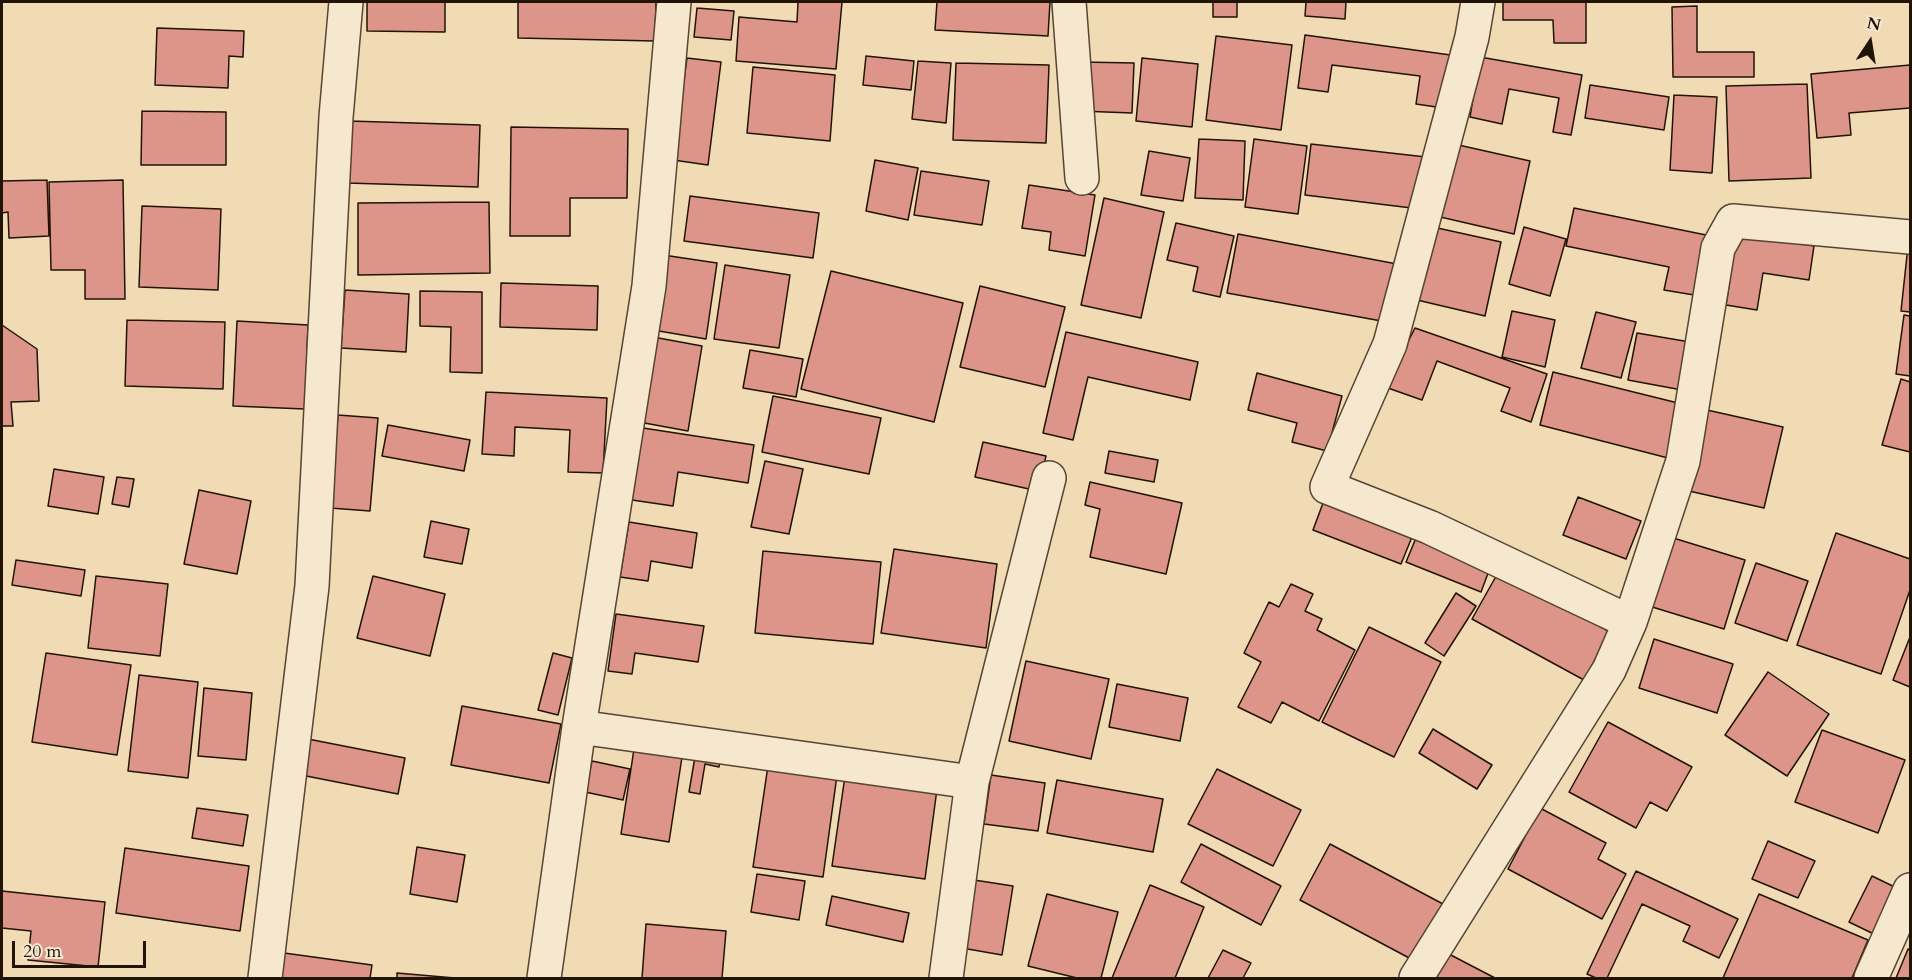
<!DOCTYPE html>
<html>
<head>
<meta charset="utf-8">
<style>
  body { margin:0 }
  #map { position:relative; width:1912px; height:980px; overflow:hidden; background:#f0dbb5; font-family:Cardo,serif }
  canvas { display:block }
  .frame { position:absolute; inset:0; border:3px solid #211306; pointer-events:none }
  .north { position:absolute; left:1840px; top:12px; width:60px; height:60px; -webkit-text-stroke:4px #f5e8cf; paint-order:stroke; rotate:12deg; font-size:16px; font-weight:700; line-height:24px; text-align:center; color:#211306 }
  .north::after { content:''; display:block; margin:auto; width:21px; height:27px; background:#211306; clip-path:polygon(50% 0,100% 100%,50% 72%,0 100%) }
  .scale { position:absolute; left:12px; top:941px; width:134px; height:27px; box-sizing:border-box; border:3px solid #211306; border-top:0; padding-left:8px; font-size:18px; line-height:21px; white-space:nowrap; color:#211306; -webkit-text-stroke:4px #f5e8cf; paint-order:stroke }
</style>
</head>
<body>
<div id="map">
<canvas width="1912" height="980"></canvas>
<div class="frame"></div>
<div class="north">N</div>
<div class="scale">20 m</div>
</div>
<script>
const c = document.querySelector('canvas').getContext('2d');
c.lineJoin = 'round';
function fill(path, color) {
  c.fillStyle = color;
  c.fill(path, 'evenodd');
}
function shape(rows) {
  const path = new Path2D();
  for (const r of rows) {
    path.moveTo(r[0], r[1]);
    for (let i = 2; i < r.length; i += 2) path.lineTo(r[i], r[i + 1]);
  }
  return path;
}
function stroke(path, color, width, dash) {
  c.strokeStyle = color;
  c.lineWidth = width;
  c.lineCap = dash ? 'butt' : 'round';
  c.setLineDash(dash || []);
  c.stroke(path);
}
const building = shape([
  [367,2,445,2,445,32,367,31,367,2],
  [518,2,656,2,655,41,518,38,518,2],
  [798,2,842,2,836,69,736,61,739,17,797,22,798,2],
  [937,2,1050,2,1048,36,935,30,937,2],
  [1213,2,1237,2,1237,17,1213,17,1213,2],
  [1306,2,1346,2,1345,19,1305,16,1306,2],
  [1503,2,1586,2,1586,43,1554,43,1553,20,1503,20,1503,2],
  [1697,6,1697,52,1754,52,1754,77,1673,77,1672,7,1697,6],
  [697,8,734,11,731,40,694,37,697,8],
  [157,28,244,31,243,57,229,56,228,88,155,85,157,28],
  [1305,35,1458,56,1450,109,1416,104,1420,76,1332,65,1328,92,1298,88,1305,35],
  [1216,36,1292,45,1281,130,1206,120,1216,36],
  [866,56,914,61,911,90,863,85,866,56],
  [1480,57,1582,75,1571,135,1553,132,1559,98,1509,89,1502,124,1470,117,1480,57],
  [687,58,721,62,708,165,673,160,687,58],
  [1142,58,1198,64,1192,127,1136,121,1142,58],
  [918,61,951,63,946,123,912,119,918,61],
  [1082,62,1134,63,1132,113,1080,111,1082,62],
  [956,63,1049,65,1046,143,953,140,956,63],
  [1910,65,1910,108,1849,113,1851,135,1817,138,1811,74,1910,65],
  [753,67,835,75,830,141,747,133,753,67],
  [1807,84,1811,178,1729,181,1726,86,1807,84],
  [1590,85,1669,97,1664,130,1585,118,1590,85],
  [1674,95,1717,97,1712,173,1670,170,1674,95],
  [142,111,226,112,226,165,141,165,142,111],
  [349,121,480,125,478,187,347,183,349,121],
  [511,127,628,129,627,198,570,198,570,236,510,236,511,127],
  [1199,139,1245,141,1243,200,1195,198,1199,139],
  [1254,139,1307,146,1298,214,1245,207,1254,139],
  [1311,144,1426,157,1420,209,1305,195,1311,144],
  [1454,144,1530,161,1514,234,1436,216,1454,144],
  [1149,151,1190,158,1183,201,1141,195,1149,151],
  [875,160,918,168,908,220,866,211,875,160],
  [921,171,989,181,982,225,914,215,921,171],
  [47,180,49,236,9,238,8,212,2,213,2,181,47,180],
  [123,180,125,299,85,299,85,270,51,270,49,182,123,180],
  [1029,185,1095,195,1085,256,1049,250,1051,232,1022,228,1029,185],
  [690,196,819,213,813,258,684,241,690,196],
  [1104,198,1164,212,1141,318,1081,305,1104,198],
  [489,202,490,273,358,275,358,203,489,202],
  [142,206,221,209,218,290,139,287,142,206],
  [1574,208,1706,235,1694,295,1664,290,1669,267,1566,246,1574,208],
  [1176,223,1234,236,1220,297,1193,291,1198,267,1167,260,1176,223],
  [1433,227,1501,242,1485,316,1417,300,1433,227],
  [1524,227,1566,239,1550,296,1509,284,1524,227],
  [1737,233,1814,246,1809,280,1763,273,1757,310,1726,305,1737,233],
  [1238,234,1397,264,1387,322,1227,293,1238,234],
  [1908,246,1910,246,1910,312,1901,311,1908,246],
  [663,255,717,263,706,339,653,330,663,255],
  [725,265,790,275,779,348,714,339,725,265],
  [831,271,963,303,934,422,801,389,831,271],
  [501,283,598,286,597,330,500,327,501,283],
  [980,286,1065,307,1045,387,960,367,980,286],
  [345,290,409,294,406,352,341,348,345,290],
  [420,291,482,292,482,373,450,372,451,327,420,326,420,291],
  [1512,311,1555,320,1545,367,1502,357,1512,311],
  [1596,312,1636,322,1621,378,1581,368,1596,312],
  [1904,315,1910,316,1910,376,1896,374,1904,315],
  [127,320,225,322,223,389,125,386,127,320],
  [237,321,308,325,305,409,233,406,237,321],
  [2,325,37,349,39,401,11,402,13,426,2,426,2,325],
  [1415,328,1547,374,1531,422,1501,411,1510,388,1437,361,1422,400,1385,387,1415,328],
  [1066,332,1198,362,1190,400,1088,377,1073,440,1043,433,1066,332],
  [1637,333,1690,342,1682,390,1628,380,1637,333],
  [653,337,702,346,688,431,639,422,653,337],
  [750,350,803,359,796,397,743,388,750,350],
  [1553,372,1682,404,1668,458,1540,425,1553,372],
  [1257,373,1342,396,1327,451,1292,442,1297,423,1248,410,1257,373],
  [1901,379,1910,382,1910,452,1882,445,1901,379],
  [486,392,607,398,603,473,568,472,570,430,515,427,514,456,482,454,486,392],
  [773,396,881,418,869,474,762,452,773,396],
  [1707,410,1783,427,1764,508,1689,491,1707,410],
  [338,415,378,418,370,511,330,508,338,415],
  [388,425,470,440,464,471,382,456,388,425],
  [643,428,754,445,748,483,678,472,673,506,632,500,643,428],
  [983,442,1046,456,1038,491,975,477,983,442],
  [1109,451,1158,460,1154,482,1105,473,1109,451],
  [765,461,803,469,789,534,751,527,765,461],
  [54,469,104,477,98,514,48,506,54,469],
  [117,477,134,479,129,507,112,504,117,477],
  [1090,482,1182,503,1166,574,1090,557,1100,509,1085,505,1090,482],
  [199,490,251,501,237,574,184,564,199,490],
  [1578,497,1641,521,1626,559,1563,535,1578,497],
  [1323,503,1412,537,1401,564,1313,530,1323,503],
  [431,521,469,529,462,564,424,557,431,521],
  [629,522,697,533,692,568,651,561,648,581,620,577,629,522],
  [1836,533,1910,559,1910,590,1881,674,1797,645,1836,533],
  [1670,537,1745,560,1724,629,1649,606,1670,537],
  [1416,538,1490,568,1481,592,1406,562,1416,538],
  [894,549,997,564,986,648,881,633,894,549],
  [763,551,881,562,873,644,755,633,763,551],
  [16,560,85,570,81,596,12,585,16,560],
  [1756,563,1808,581,1787,641,1735,623,1756,563],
  [1499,571,1610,632,1584,680,1472,619,1499,571],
  [96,576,168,584,160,656,88,648,96,576],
  [373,576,445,594,430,656,357,638,373,576],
  [1291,584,1313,594,1305,611,1322,619,1317,630,1355,650,1319,721,1282,702,1271,723,1238,707,1261,662,1244,653,1269,602,1279,607,1291,584],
  [1456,593,1476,606,1444,656,1425,643,1456,593],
  [616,614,704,626,698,662,635,653,632,674,608,671,616,614],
  [1369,627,1441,662,1394,757,1322,722,1369,627],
  [1910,637,1910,687,1893,680,1910,637],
  [1654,639,1733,664,1717,713,1639,688,1654,639],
  [46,653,131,665,117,755,32,742,46,653],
  [553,653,572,658,558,715,538,710,553,653],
  [1026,661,1109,679,1091,759,1009,741,1026,661],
  [1768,672,1829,714,1787,776,1725,735,1768,672],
  [139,675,198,682,188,778,128,771,139,675],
  [1117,684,1188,698,1180,741,1109,727,1117,684],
  [204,688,252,693,246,760,198,756,204,688],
  [462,706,561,724,549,783,451,765,462,706],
  [1608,722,1692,767,1667,811,1650,802,1636,828,1569,792,1608,722],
  [1433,729,1492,765,1477,789,1419,753,1433,729],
  [1822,730,1905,760,1878,833,1795,802,1822,730],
  [308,739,405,758,398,794,301,775,308,739],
  [634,749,682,757,669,842,621,834,634,749],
  [696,751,721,755,719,767,705,764,700,794,689,792,696,751],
  [769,759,838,768,823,877,753,867,769,759],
  [592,761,630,769,623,800,585,792,592,761],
  [1217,769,1301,810,1273,866,1188,824,1217,769],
  [991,775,1045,783,1038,831,984,824,991,775],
  [845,776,937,789,925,879,832,866,845,776],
  [1057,780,1163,799,1153,852,1047,833,1057,780],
  [197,808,248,815,243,846,192,838,197,808],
  [1540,808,1606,843,1598,859,1626,874,1602,919,1508,869,1540,808],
  [1768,841,1815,861,1798,898,1752,879,1768,841],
  [1201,844,1281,886,1261,925,1181,882,1201,844],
  [1330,844,1443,904,1413,960,1300,900,1330,844],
  [417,847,465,855,457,902,410,894,417,847],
  [125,848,249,866,240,931,116,913,125,848],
  [1636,871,1738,919,1719,958,1683,941,1690,926,1642,904,1607,978,1596,978,1587,974,1636,871],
  [757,874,805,881,799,920,751,912,757,874],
  [1872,876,1905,892,1882,938,1849,922,1872,876],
  [974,880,1013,886,1002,955,962,948,974,880],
  [1150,885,1204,907,1175,978,1112,978,1150,885],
  [2,891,105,902,98,967,28,960,31,931,2,928,2,891],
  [1047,894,1118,912,1101,978,1077,978,1028,966,1047,894],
  [1759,894,1868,940,1852,978,1723,978,1759,894],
  [832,896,909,913,903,942,826,925,832,896],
  [646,924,726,931,722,978,642,978,646,924],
  [1908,949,1910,950,1910,978,1896,978,1908,949],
  [1223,950,1251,963,1243,978,1208,978,1223,950],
  [1445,952,1495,978,1431,978,1445,952],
  [284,953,372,965,370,978,281,978,284,953],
  [397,973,455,978,397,978,397,973]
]);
fill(building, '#dd9589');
stroke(building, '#211306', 1.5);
const street = shape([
  [1069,2,1082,178],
  [1478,2,1472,37,1390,344,1327,487,1429,527,1630,622],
  [579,727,972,782],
  [265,978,312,586,336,117,346,2],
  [544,978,579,727,649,286,674,2],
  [946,978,972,782,1049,478],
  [1416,978,1609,670,1630,622,1683,461,1718,248,1733,221,1910,237],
  [1871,978,1910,890]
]);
stroke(street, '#554532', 36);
stroke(street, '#f5e8cf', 33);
</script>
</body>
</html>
